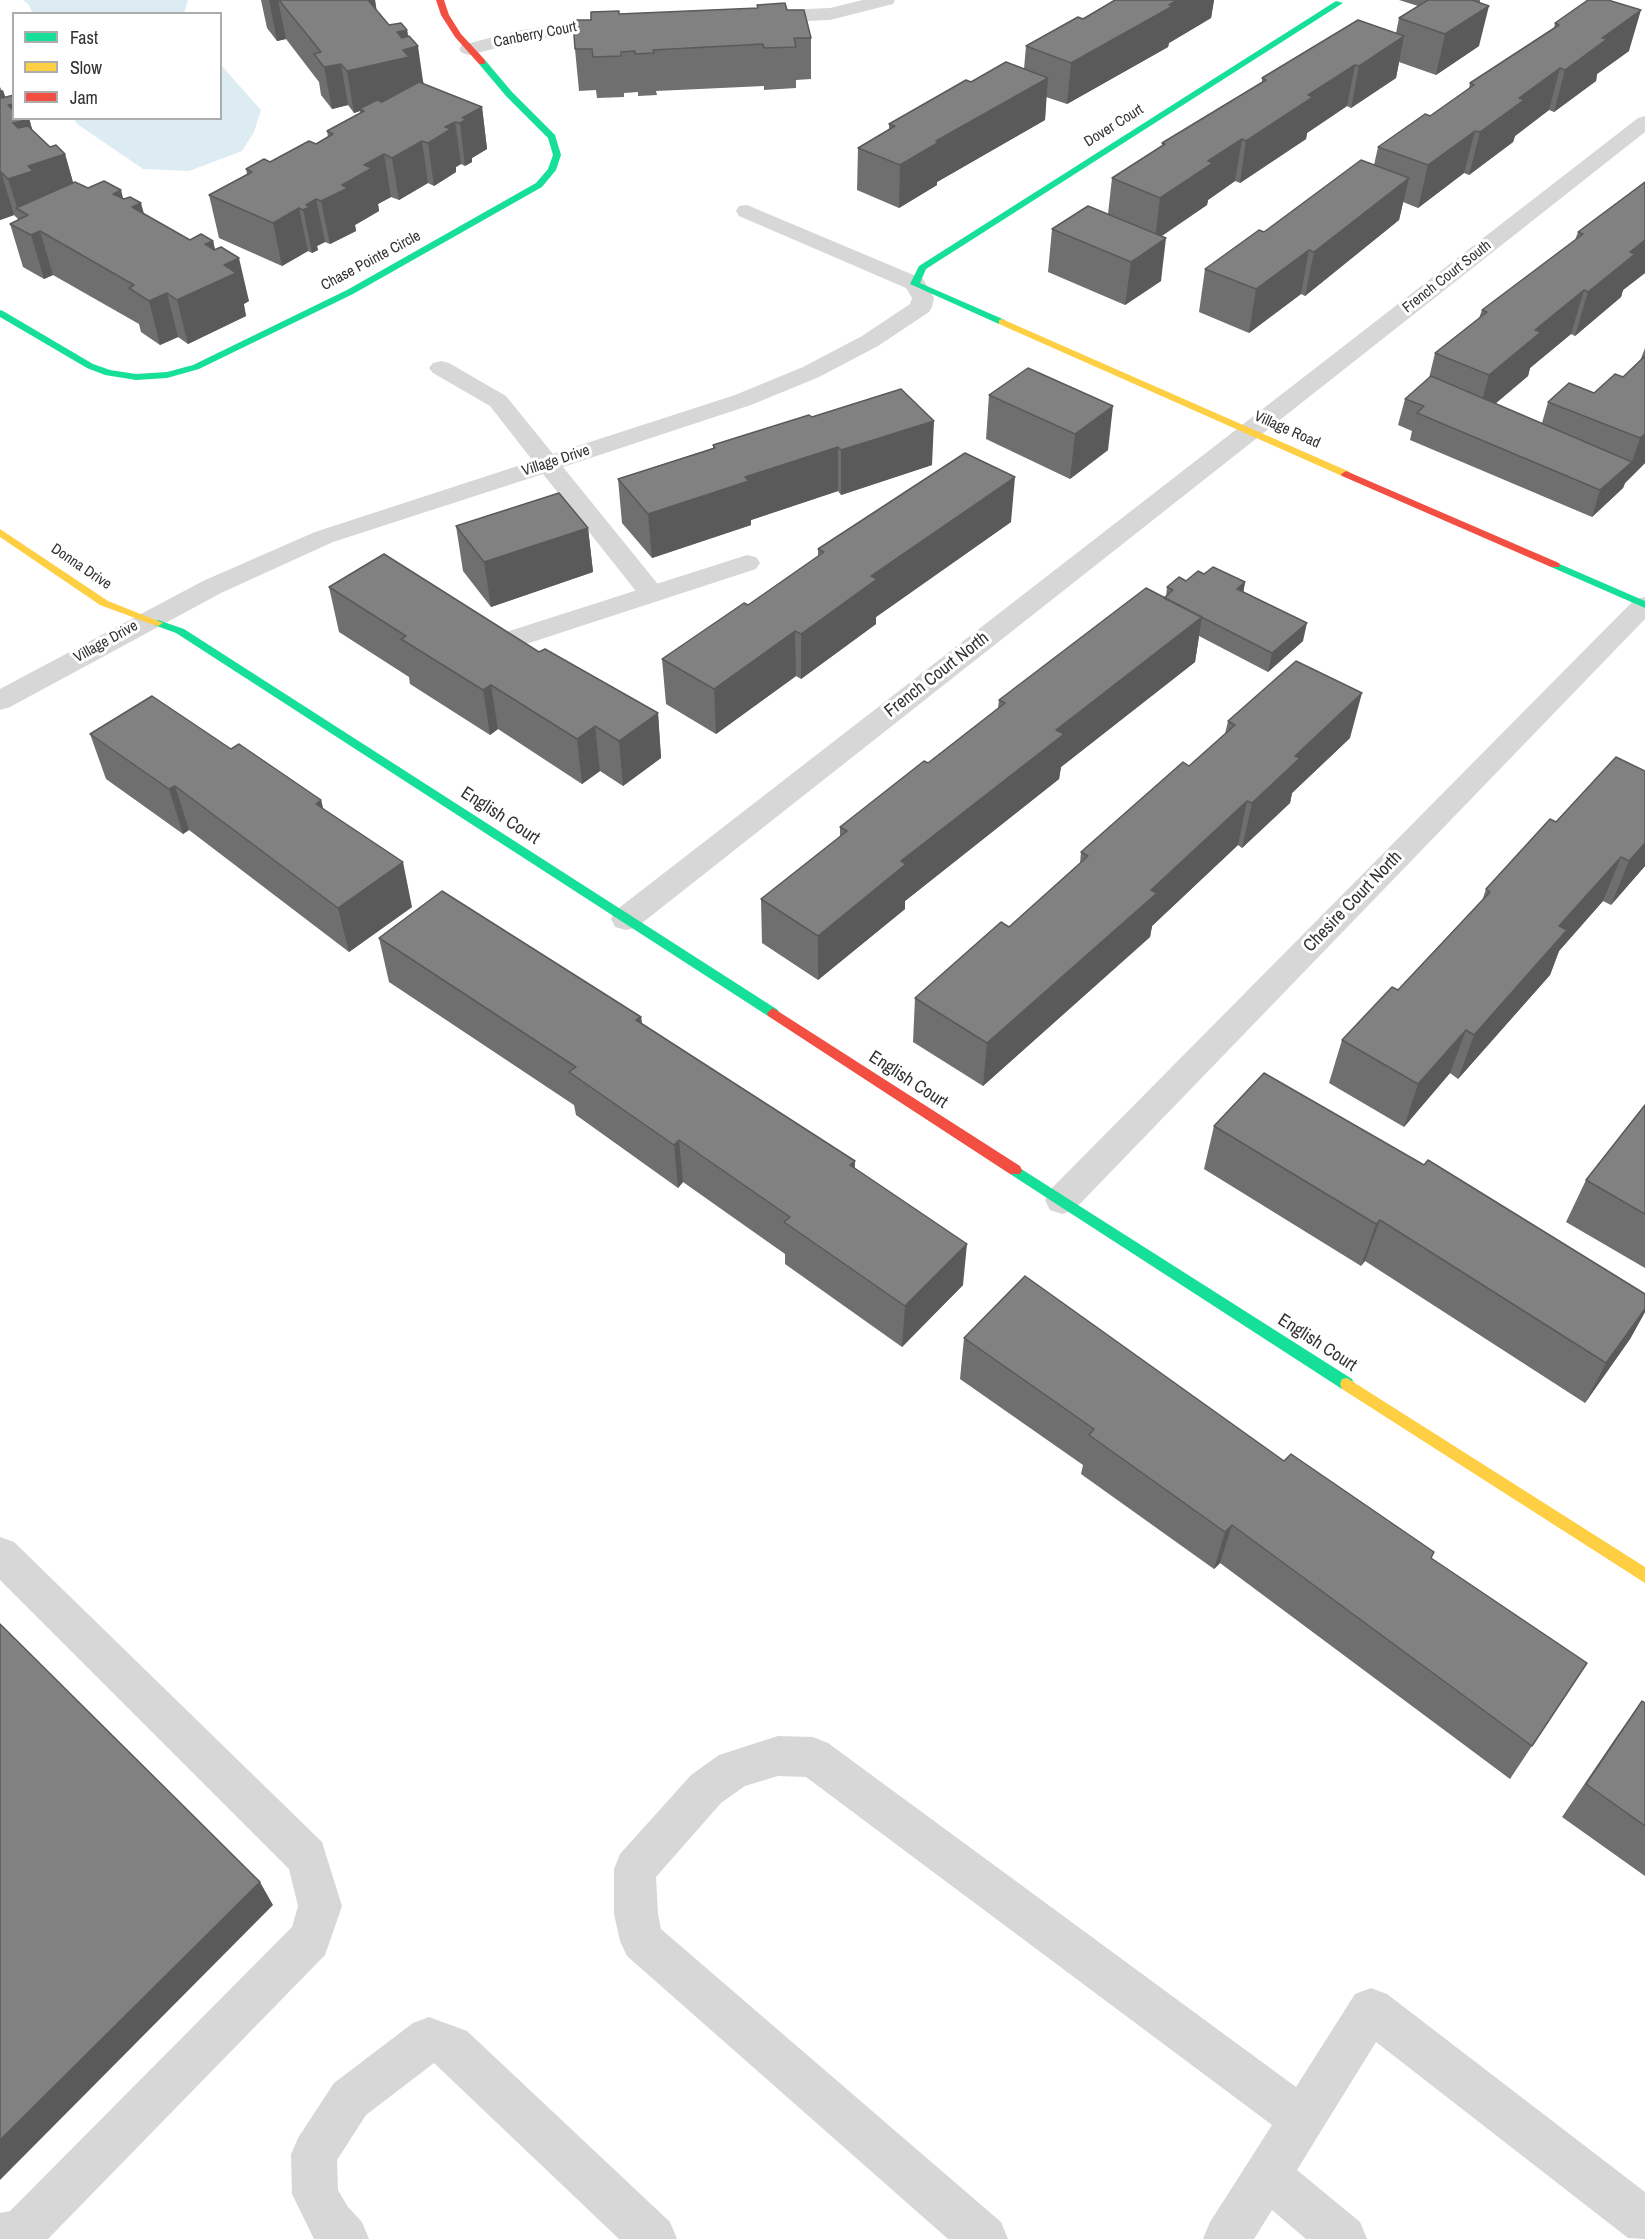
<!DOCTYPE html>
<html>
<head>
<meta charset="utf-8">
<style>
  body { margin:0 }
  #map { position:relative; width:1645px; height:2239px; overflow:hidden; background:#fff; font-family:"Archivo Narrow",sans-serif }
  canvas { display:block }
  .legend { position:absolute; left:12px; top:12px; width:210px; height:108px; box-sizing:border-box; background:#fff; border:2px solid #adadad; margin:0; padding:8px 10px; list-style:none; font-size:18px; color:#333 }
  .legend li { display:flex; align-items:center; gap:12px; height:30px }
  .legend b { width:30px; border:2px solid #adadad }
</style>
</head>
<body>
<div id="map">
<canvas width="1645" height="2239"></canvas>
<ul class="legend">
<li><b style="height:8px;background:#16e098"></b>Fast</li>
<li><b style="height:8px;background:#ffcf43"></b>Slow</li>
<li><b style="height:8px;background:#f24e42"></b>Jam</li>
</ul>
</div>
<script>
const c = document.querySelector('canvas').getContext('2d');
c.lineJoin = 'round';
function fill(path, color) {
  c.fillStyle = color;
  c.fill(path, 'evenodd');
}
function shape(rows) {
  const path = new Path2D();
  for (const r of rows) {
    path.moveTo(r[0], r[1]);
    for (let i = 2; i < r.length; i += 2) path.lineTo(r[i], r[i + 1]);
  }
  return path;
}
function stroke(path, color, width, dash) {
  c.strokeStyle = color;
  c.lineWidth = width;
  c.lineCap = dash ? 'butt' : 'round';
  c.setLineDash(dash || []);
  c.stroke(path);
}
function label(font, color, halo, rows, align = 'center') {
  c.font = font + ' "Archivo Narrow",sans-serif';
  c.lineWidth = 6;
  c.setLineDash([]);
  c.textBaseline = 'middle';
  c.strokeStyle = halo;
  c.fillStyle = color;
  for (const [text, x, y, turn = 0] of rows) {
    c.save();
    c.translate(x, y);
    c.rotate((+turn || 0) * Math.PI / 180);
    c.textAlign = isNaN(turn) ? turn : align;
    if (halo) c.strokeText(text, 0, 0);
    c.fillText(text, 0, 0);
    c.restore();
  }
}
fill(shape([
  [23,0,188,0,184,13,33,14,29,5],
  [221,65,261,110,254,132,242,151,189,171,143,169,77,124,74,119,220,118]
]), '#ddebf3');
fill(shape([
  [747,555,756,557,760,563,756,569,523,645,513,648,503,645,500,639,503,633,747,555],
  [0,1537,14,1542,322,1842,342,1906,325,1955,48,2239,0,2239,0,2213,10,2211,292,1927,298,1906,289,1869,0,1580,0,1537],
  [778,1736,813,1737,828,1743,1296,2087,1355,1994,1371,1988,1387,1994,1645,2192,1645,2239,1628,2238,1376,2042,1297,2170,1360,2222,1367,2239,1306,2239,1272,2210,1254,2239,1203,2239,1210,2222,1272,2125,806,1777,778,1776,745,1786,721,1803,656,1877,658,1914,661,1929,1001,2222,1008,2239,948,2239,627,1956,620,1941,614,1914,614,1869,620,1854,691,1775,719,1755,778,1736],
  [429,2017,467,2031,670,2222,677,2239,619,2239,434,2063,366,2115,337,2160,338,2190,348,2207,362,2222,369,2239,314,2239,292,2194,291,2154,298,2138,334,2083,413,2023,429,2017]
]), '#d7d7d7');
fill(shape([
  [863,0,895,0,893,4,830,20,762,23,755,21,753,17,755,13,762,11,830,8,863,0],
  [617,15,624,17,627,21,624,25,521,42,469,55,462,53,459,49,462,45,521,30,617,15],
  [1645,116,1645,132,637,927,626,930,615,927,611,919,615,911,1638,118,1645,116],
  [747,205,923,279,934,298,932,307,929,312,878,346,819,377,751,405,563,467,661,588,665,594,661,600,652,602,643,600,543,474,333,542,221,593,10,707,0,710,0,689,203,581,315,532,533,461,490,406,433,373,429,368,433,363,441,361,449,363,506,396,553,454,735,395,803,367,862,336,910,304,912,298,906,288,739,216,736,211,739,206,747,205],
  [1645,597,1645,619,1074,1210,1062,1214,1050,1210,1045,1200,1050,1190,1635,599,1645,597]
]), '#d7d7d7');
fill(shape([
  [1336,1,1343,3,926,269,920,283,1005,320,1005,324,999,324,910,284,919,266,1336,1],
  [479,60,485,60,512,92,555,135,561,155,556,170,542,187,353,294,199,369,167,378,136,380,105,375,87,368,0,317,0,310,3,311,93,364,110,370,136,374,167,372,193,365,347,290,536,183,548,169,553,155,548,138,506,96,479,64,479,60],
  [1555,562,1645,601,1645,608,1551,567,1550,565,1555,562],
  [158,620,184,629,778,1010,779,1013,778,1016,768,1016,176,633,154,625,153,623,158,620],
  [1015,1165,1352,1379,1354,1384,1352,1389,1347,1390,1342,1389,1010,1174,1008,1170,1010,1166,1015,1165]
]), '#16e098');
fill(shape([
  [1002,319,1350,472,1351,474,1350,476,1342,476,999,324,999,320,1002,319],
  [0,529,108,601,163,623,158,626,154,625,100,605,0,537,0,529],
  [1347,1378,1645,1567,1645,1583,1342,1389,1340,1384,1342,1379,1347,1378]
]), '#ffcf43');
fill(shape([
  [436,0,444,0,449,15,461,34,485,60,485,64,479,64,455,37,441,15,436,0],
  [1346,471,1559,563,1560,565,1559,567,1551,567,1342,476,1341,474,1346,471],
  [773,1008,1020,1166,1022,1170,1020,1174,1010,1174,768,1016,767,1013,773,1008]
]), '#f24e42');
fill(shape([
  [261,0,375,0,376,10,389,25,407,30,408,36,424,84,482,107,487,149,472,158,472,162,465,166,461,164,456,167,456,172,434,186,428,183,399,200,391,197,378,204,379,211,355,225,356,231,330,244,325,242,317,246,318,250,312,253,308,251,282,266,219,238,209,195,247,174,246,169,270,162,316,144,328,137,327,131,360,113,360,111,354,113,348,105,332,109,321,95,319,82,286,39,277,41,267,28],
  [1115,0,1214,0,1211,18,1169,43,1168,47,1067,104,1046,97,1045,120,937,182,937,185,899,208,857,190,858,148,889,130,889,124,971,82,1024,69,1026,46,1083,19],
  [1399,0,1480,0,1479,46,1436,75,1399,62,1396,78,1351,108,1347,106,1307,133,1306,139,1240,183,1235,181,1208,200,1207,205,1162,236,1161,281,1125,305,1048,272,1052,229,1108,214,1112,178,1162,147,1162,143,1262,82,1262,78,1396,33,1399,18,1418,6],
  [757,5,787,10,811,38,811,79,796,80,796,88,764,90,764,86,656,91,657,95,638,96,638,92,624,93,624,97,597,98,596,90,579,91,575,49,591,20,619,14,757,8],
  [1555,23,1629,51,1597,74,1596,81,1554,112,1549,110,1515,136,1513,142,1469,175,1464,173,1418,208,1403,202,1399,220,1305,296,1301,294,1249,333,1199,312,1205,269,1374,165,1378,147,1430,116,1469,88,1470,83,1554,28],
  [0,87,5,97,14,118,29,118,32,130,50,147,65,154,73,183,123,199,144,214,190,240,213,241,215,250,249,301,243,304,246,316,188,344,178,337,160,345,141,332,139,324,53,275,44,279,23,267,10,224,19,220,14,215,0,220],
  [1645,182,1645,273,1623,290,1621,297,1575,336,1571,334,1530,368,1528,376,1495,404,1542,423,1548,402,1594,393,1623,377,1640,361,1645,348,1645,463,1625,483,1623,488,1592,517,1410,440,1412,431,1398,425,1405,399,1429,378,1435,353,1479,318,1482,310,1575,240,1578,232],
  [1028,368,1108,450,1070,479,986,439,989,395],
  [812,417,932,465,841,495,838,491,751,520,751,525,652,558,622,523,618,479,713,448,713,445],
  [1011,522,876,617,876,624,801,679,796,676,716,734,666,704,662,659,748,605,818,556,818,549],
  [456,526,588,528,593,572,491,607,463,571],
  [1204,574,1245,582,1243,592,1303,641,1268,672,1199,636,1195,662,1061,767,1059,779,905,901,905,909,818,980,762,943,761,899,840,837,840,827,928,763,998,708,999,700,1164,598,1166,597,1167,587],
  [329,587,539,652,658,713,661,758,623,786,600,771,582,784,498,729,490,735,410,684,409,677,339,632],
  [1228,721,1350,738,1292,793,1290,803,1242,848,1238,845,1152,926,1150,937,983,1086,913,1042,915,998,1009,927,1080,863,1081,852,1189,766,1225,734],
  [90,734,231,749,321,800,323,809,412,907,349,952,189,830,183,834,106,779],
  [1645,771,1645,866,1611,905,1603,901,1559,951,1550,975,1458,1079,1450,1073,1404,1127,1329,1083,1342,1040,1398,990,1482,901,1486,889,1556,822],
  [379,938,641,1017,642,1024,855,1168,963,1285,902,1347,785,1264,785,1254,683,1182,678,1188,576,1115,574,1105,389,982],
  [1645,1105,1645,1268,1566,1222,1586,1180],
  [1214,1126,1645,1294,1645,1312,1630,1339,1585,1403,1365,1261,1361,1266,1204,1169],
  [964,1338,1284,1461,1431,1558,1587,1663,1510,1779,1220,1563,1214,1569,1081,1474,1083,1465,960,1379],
  [1642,1701,1645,1703,1645,1876,1562,1817,1617,1736]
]), '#6f6f6f');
fill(shape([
  [269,0,278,0,286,39,277,41],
  [359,0,375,0,380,31],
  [1177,0,1214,0,1211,18,1169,43,1168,47,1067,104,1071,63],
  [1489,6,1479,46,1436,75,1445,34],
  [1641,10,1629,51,1597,74,1596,81,1554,112,1565,70,1602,38],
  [407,30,410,48,418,46,424,88,415,99,359,109,360,111,354,113,347,71,397,32],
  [1404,36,1396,78,1351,108,1359,66],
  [341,64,348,105,332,109,324,67],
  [1355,65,1347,106,1307,133,1306,139,1240,183,1246,141,1308,95],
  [1560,68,1549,110,1515,136,1513,142,1469,175,1480,132,1519,98],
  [1048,78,1045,120,937,182,937,185,899,208,900,165,936,141],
  [3,90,8,105,14,104,14,118,29,118,36,143,35,163,0,104,0,91],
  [482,107,487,149,472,158,472,162,465,166,460,123,462,118],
  [455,122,461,164,456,167,456,172,434,186,428,143,445,127],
  [1475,131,1464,173,1418,208,1428,165],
  [1242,139,1235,181,1208,200,1207,205,1155,240,1160,198,1208,161],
  [422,141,428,183,399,200,392,158],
  [65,154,77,196,28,215,18,210,8,179,28,166],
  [384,154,391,197,378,204,379,211,355,225,356,231,330,244,321,201,364,165],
  [1,172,14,215,0,220,0,173],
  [1409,178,1399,220,1305,296,1314,252],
  [121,190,132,233,113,194],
  [316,199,325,242,317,246,318,250,312,253,303,210,306,205],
  [141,203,153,246,132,207],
  [299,208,308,251,282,266,273,223],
  [40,231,53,275,44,279,31,235],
  [1166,238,1161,281,1125,305,1131,262],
  [1645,240,1645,273,1623,290,1621,297,1575,336,1588,292,1630,252],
  [213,241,222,279,224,265,239,258,249,301,244,304,246,316,188,344,177,300,205,244],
  [1309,250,1301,294,1249,333,1256,289],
  [1584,290,1571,334,1530,368,1528,376,1477,419,1489,375,1535,330],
  [167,293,178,337,160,345,149,301],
  [1113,406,1108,450,1070,479,1075,434],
  [934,421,932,465,841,495,841,450],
  [1645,434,1645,463,1625,483,1623,488,1592,517,1600,490,1632,462,1640,438],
  [838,447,838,491,751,520,751,525,652,558,648,514,745,477],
  [1015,477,1011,522,876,617,876,624,801,679,801,634,871,576],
  [588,528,593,572,491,607,484,562],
  [1245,582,1242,601,1237,589],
  [1202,617,1195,662,1061,767,1059,779,905,901,905,909,818,980,818,936,901,861,1056,730],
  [1307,623,1303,641,1268,672,1272,653],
  [795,631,796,676,716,734,714,689],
  [491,685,498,729,490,735,483,690],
  [1362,693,1350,738,1292,793,1290,803,1242,848,1252,803,1295,756],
  [658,713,661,758,623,786,619,741],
  [595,726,600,771,582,784,577,739],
  [175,786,189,830,183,834,169,789],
  [321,800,332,844,316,804],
  [1247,801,1238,845,1152,926,1150,937,983,1086,987,1043],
  [1645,843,1645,866,1611,905,1629,861],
  [1621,857,1603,901,1559,951,1550,975,1458,1079,1474,1035,1559,926],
  [403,862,412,907,349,952,338,908],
  [641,1017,646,1060,636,1020],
  [1466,1030,1450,1073,1404,1127,1418,1084],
  [679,1140,683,1182,678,1188,674,1145],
  [855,1161,854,1203,850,1165],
  [1380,1220,1365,1261,1361,1266,1376,1224],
  [967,1244,963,1285,902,1347,905,1306],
  [1645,1309,1645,1312,1630,1339,1585,1403,1606,1363],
  [1232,1525,1220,1563,1214,1569,1225,1532],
  [260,1882,273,1905,0,2180,0,2140]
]), '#5a5a5a');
const building = shape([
  [279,0,368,0,389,25,401,23,407,30,397,32,402,38,409,36,418,46,403,50,409,57,347,71,341,64,324,67,314,54,321,52,279,0],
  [1115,0,1177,0,1169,5,1173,6,1071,63,1026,46,1078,17,1083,19,1115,0],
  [1428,0,1472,0,1489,6,1445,34,1399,18,1428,0],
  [1588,0,1608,0,1641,10,1602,38,1607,39,1565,70,1560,68,1519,98,1524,100,1480,132,1475,131,1428,165,1378,147,1425,114,1430,116,1474,85,1470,83,1559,25,1555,23,1588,0],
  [785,3,787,10,804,10,811,38,794,38,796,47,764,48,763,44,653,50,654,53,635,54,635,51,621,52,621,56,593,57,592,49,575,49,573,20,591,20,591,12,619,11,619,14,758,8,757,5,785,3],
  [1358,20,1404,36,1359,66,1355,65,1308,95,1313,97,1246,141,1242,139,1208,161,1213,163,1160,198,1112,178,1165,144,1162,143,1266,80,1262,78,1358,20],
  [1006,62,1048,78,936,141,939,142,900,165,858,148,895,126,889,124,966,80,971,82,1006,62],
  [419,82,482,107,462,118,467,119,460,123,455,122,445,127,451,129,428,143,422,141,392,158,384,154,364,165,372,168,342,185,348,188,321,201,316,199,306,205,310,207,303,210,299,208,273,223,209,195,252,172,246,169,264,159,270,162,309,141,316,144,333,134,327,131,364,111,359,109,377,100,382,102,419,82],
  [14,95,14,104,8,105,14,111,14,118,21,118,22,121,13,123,18,128,28,126,50,147,56,145,65,154,28,166,33,171,8,179,1,172,0,173,0,96,2,98,14,95],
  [1361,160,1409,178,1314,252,1309,250,1256,289,1205,269,1259,230,1264,232,1361,160],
  [104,181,121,190,113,194,124,199,130,197,141,203,132,207,190,240,201,234,213,241,205,244,214,250,221,247,239,258,224,265,236,273,177,300,167,293,149,301,129,288,134,285,40,231,31,235,10,224,28,215,16,208,75,182,88,188,104,181],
  [1645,182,1645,240,1630,252,1635,254,1588,292,1584,290,1535,330,1541,332,1489,375,1435,353,1487,312,1482,310,1583,234,1578,232,1645,182],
  [1088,206,1166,238,1131,262,1052,229,1088,206],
  [1645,356,1645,434,1640,438,1548,402,1569,383,1594,393,1615,374,1623,377,1645,356],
  [1028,368,1113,406,1075,434,989,395,1028,368],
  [1431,376,1632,462,1600,490,1417,413,1424,406,1405,399,1431,376],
  [901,389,934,421,841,450,838,447,745,477,749,481,648,514,618,479,715,448,713,445,809,415,812,417,901,389],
  [965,453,1015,477,871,576,877,579,801,634,795,631,714,689,662,659,744,603,748,605,824,552,818,549,965,453],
  [559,493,588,528,484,562,456,526,559,493],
  [384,554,539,652,545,649,658,713,619,741,595,726,577,739,491,685,483,690,401,639,406,636,329,587,384,554],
  [1213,567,1245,582,1237,589,1307,623,1272,653,1164,598,1173,590,1167,587,1179,577,1186,581,1198,571,1204,574,1213,567],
  [1146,588,1202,617,1056,730,1064,734,901,861,906,864,818,936,761,899,847,831,840,827,924,761,928,763,1005,703,999,700,1146,588],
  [1296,661,1362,693,1295,756,1300,758,1252,803,1247,801,1151,890,1157,893,987,1043,915,998,1001,922,1009,927,1088,856,1081,852,1183,762,1189,766,1235,725,1228,721,1296,661],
  [152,696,231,749,239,744,321,800,316,804,403,862,338,908,175,786,169,789,90,734,152,696],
  [1616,757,1645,771,1645,843,1629,861,1621,857,1559,926,1567,930,1474,1035,1466,1030,1418,1084,1342,1040,1392,987,1398,990,1490,892,1486,889,1550,819,1556,822,1616,757],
  [442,891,641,1017,636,1020,855,1161,850,1165,967,1244,905,1306,784,1222,790,1217,679,1140,674,1145,569,1072,576,1067,379,938,442,891],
  [1264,1073,1424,1165,1428,1160,1645,1294,1645,1309,1606,1363,1380,1220,1376,1224,1214,1126,1264,1073],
  [1645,1105,1645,1214,1586,1180,1645,1105],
  [1025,1276,1284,1461,1291,1454,1434,1552,1431,1558,1587,1663,1532,1746,1232,1525,1225,1532,1089,1435,1094,1429,964,1338,1025,1276],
  [0,1624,260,1882,0,2140,0,1624],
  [1642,1701,1645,1703,1645,1826,1586,1784,1642,1701]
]);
fill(building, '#818181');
stroke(building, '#5a5a5a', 1.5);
label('15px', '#333', '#fff', [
  ["Canberry Court",535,35,-11],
  ["Dover Court",1114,126,-32],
  ["Chase Pointe Circle",371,261,-28],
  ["French Court South",1447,277,-38],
  ["Village Road",1287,430,24],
  ["Village Drive",556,461,-18],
  ["Donna Drive",81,567,34],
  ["Village Drive",106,642,-29]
]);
label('18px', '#333', '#fff', [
  ["French Court North",937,675,-38],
  ["English Court",500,816,33],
  ["Chesire Court North",1353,902,-46],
  ["English Court",908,1080,33],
  ["English Court",1317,1343,33]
]);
</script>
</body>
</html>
